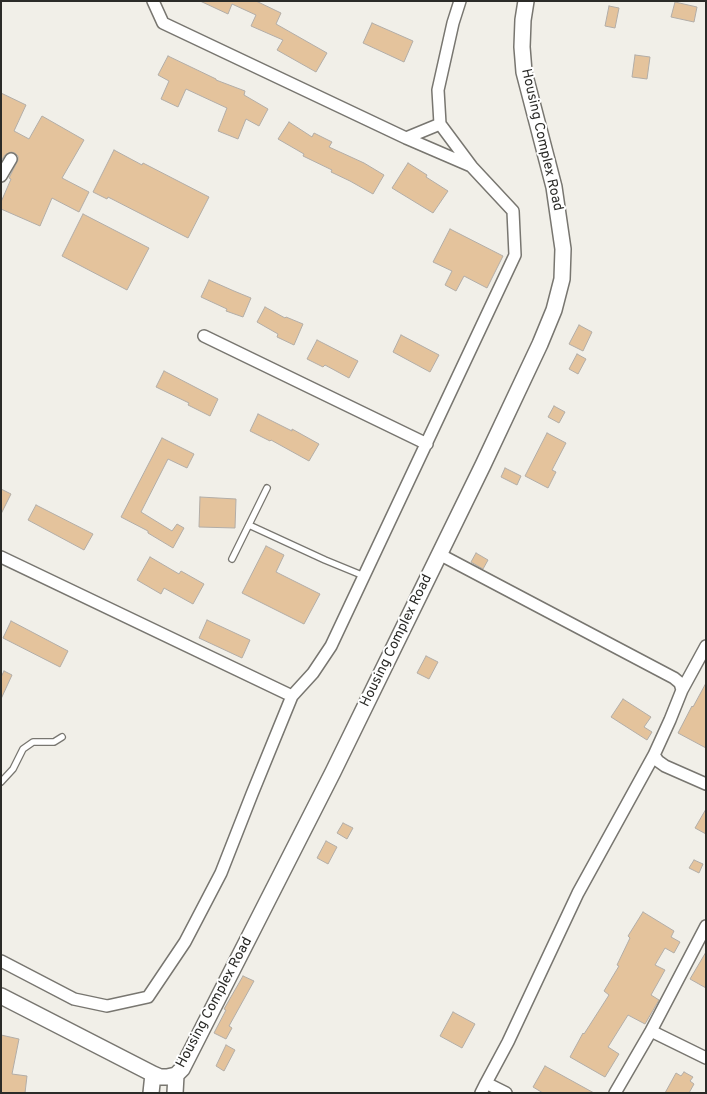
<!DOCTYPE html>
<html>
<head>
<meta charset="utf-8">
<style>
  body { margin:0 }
  #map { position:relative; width:707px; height:1094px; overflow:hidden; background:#f1efe8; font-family:Overpass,sans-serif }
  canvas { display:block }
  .frame { position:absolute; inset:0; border:2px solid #2b2b28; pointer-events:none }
</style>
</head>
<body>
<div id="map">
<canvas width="707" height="1094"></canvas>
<div class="frame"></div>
</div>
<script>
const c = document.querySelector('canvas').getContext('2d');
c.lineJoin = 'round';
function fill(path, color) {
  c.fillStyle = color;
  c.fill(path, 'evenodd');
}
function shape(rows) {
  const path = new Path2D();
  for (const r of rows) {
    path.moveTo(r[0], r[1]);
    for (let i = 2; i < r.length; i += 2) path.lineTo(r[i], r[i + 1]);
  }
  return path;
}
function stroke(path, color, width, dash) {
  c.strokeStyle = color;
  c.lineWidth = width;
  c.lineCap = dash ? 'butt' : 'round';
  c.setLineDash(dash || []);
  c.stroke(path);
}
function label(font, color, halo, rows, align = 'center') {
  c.font = font + ' Overpass,sans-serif';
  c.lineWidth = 4;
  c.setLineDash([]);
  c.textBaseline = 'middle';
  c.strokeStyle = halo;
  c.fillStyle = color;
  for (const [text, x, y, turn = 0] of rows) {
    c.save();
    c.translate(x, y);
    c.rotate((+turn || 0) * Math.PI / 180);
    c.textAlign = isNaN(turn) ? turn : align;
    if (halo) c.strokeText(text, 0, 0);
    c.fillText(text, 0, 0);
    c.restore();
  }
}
const building = shape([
  [200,1,256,1,281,13,276,24,327,53,316,72,277,50,283,40,251,26,256,15,232,4,228,14,200,1],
  [675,2,697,7,694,22,671,17,675,2],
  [609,6,619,8,615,28,605,26,609,6],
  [372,23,413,41,404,62,363,43,372,23],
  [635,55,650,57,647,79,632,77,635,55],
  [168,56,216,79,216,80,245,91,244,95,268,109,259,126,246,119,238,139,218,131,227,108,186,89,178,107,161,99,169,81,158,75,168,56],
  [1,93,26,105,14,131,29,139,42,116,84,140,62,178,89,192,79,212,52,198,40,226,1,209,1,202,11,179,9,178,18,160,18,156,15,153,11,152,5,155,1,161,1,93],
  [289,122,312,137,314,133,332,142,329,147,364,163,384,175,373,194,350,181,331,172,332,170,303,156,304,154,278,139,289,122],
  [114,150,142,165,143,163,209,197,188,238,108,197,107,199,93,192,114,150],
  [408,163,427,175,426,177,448,191,433,213,392,188,408,163],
  [83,214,149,248,127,290,62,256,83,214],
  [450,229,503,256,487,288,464,276,456,291,445,285,452,271,433,262,450,229],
  [209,280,234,291,251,298,243,317,226,311,227,309,201,297,209,280],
  [265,307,285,318,286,317,303,324,294,345,277,337,278,334,257,322,265,307],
  [579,325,592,332,583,351,569,344,579,325],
  [401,335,439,355,430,372,393,352,401,335],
  [317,340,358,361,349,378,325,365,323,367,307,359,317,340],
  [577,354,586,359,578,374,569,369,577,354],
  [164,371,218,399,210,416,188,405,189,403,156,387,164,371],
  [554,406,565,412,559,423,548,417,554,406],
  [258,414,292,431,292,429,319,444,309,461,271,440,270,441,250,431,258,414],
  [547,433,566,443,552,470,556,472,548,488,525,476,547,433],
  [162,438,194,454,187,468,168,459,141,512,172,531,177,524,184,528,173,548,148,533,148,531,121,517,162,438],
  [505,468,521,476,517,485,501,477,505,468],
  [1,489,11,494,1,514,1,489],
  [200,497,236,499,235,528,199,527,200,497],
  [36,505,93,534,84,550,28,520,36,505],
  [266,546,284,555,276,572,320,594,304,624,242,593,266,546],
  [476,553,488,560,483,569,471,562,476,553],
  [150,557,179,574,181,571,204,584,193,604,164,588,161,594,137,580,150,557],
  [207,620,250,640,242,658,199,638,207,620],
  [11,621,68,651,60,667,3,638,11,621],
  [426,656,438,662,429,679,417,673,426,656],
  [4,671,12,675,1,699,1,677,4,671],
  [706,683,706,748,678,733,692,706,693,707,706,683],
  [623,699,651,717,644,727,652,732,647,740,611,717,623,699],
  [706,809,706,834,695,828,706,809],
  [343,823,353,828,347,839,337,833,343,823],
  [326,841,337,847,328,864,317,858,326,841],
  [694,860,703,864,699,873,689,868,694,860],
  [643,912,674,931,671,937,680,942,674,953,665,948,655,965,665,970,651,995,659,1000,645,1024,628,1015,608,1047,619,1054,605,1077,570,1057,583,1033,584,1034,609,995,604,991,619,966,617,965,630,938,628,936,643,912],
  [706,952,706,988,690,979,706,952],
  [243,976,254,981,229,1026,232,1028,226,1039,214,1033,226,1010,224,1009,243,976],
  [453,1012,475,1024,462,1048,440,1036,453,1012],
  [1,1035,19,1039,12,1074,27,1076,25,1093,1,1093,1,1035],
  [226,1045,235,1050,224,1071,216,1066,226,1045],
  [545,1066,594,1093,543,1093,533,1087,545,1066],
  [684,1072,693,1077,690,1081,694,1084,689,1093,665,1093,676,1073,681,1076,684,1072]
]);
fill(building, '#e4c39c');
stroke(building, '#b2ada7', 1);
const lane = shape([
  [249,525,325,560,364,576],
  [232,559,267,488],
  [1,782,13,769,23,749,33,742,54,742,62,737]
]);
const street = shape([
  [153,1,163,23,406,138,440,124],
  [406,138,471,166],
  [1,176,11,159],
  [204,336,427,444],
  [439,554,674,678,680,683,682,690,670,720,654,755,658,761,665,766,706,784],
  [1,557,292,696],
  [682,690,706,646],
  [1,961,74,999,107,1006,148,997,185,942,221,873,252,794,292,696,313,673,331,646,515,255,513,211,472,167,440,124,438,90,453,23,460,1],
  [651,1031,706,1058],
  [486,1083,508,1042,578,893,654,755],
  [481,1093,486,1083,506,1093],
  [615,1093,651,1031,706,926]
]);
const secondary = shape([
  [1,996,153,1074,160,1077,167,1077,176,1075,182,1069,333,772,483,465,540,344,554,310,562,279,563,249,554,187,524,72,522,47,523,20,526,1],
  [151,1093,153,1074],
  [175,1093,176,1075]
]);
stroke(lane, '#787670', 8);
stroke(street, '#787670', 14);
stroke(secondary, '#787670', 18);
stroke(lane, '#fff', 5.5);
stroke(street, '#fff', 11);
stroke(secondary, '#fff', 15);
label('14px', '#2b2b28', '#fff', [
  ["Housing Complex Road",541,140,77],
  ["Housing Complex Road",397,641,-64],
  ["Housing Complex Road",215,1003,-62]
]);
</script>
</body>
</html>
